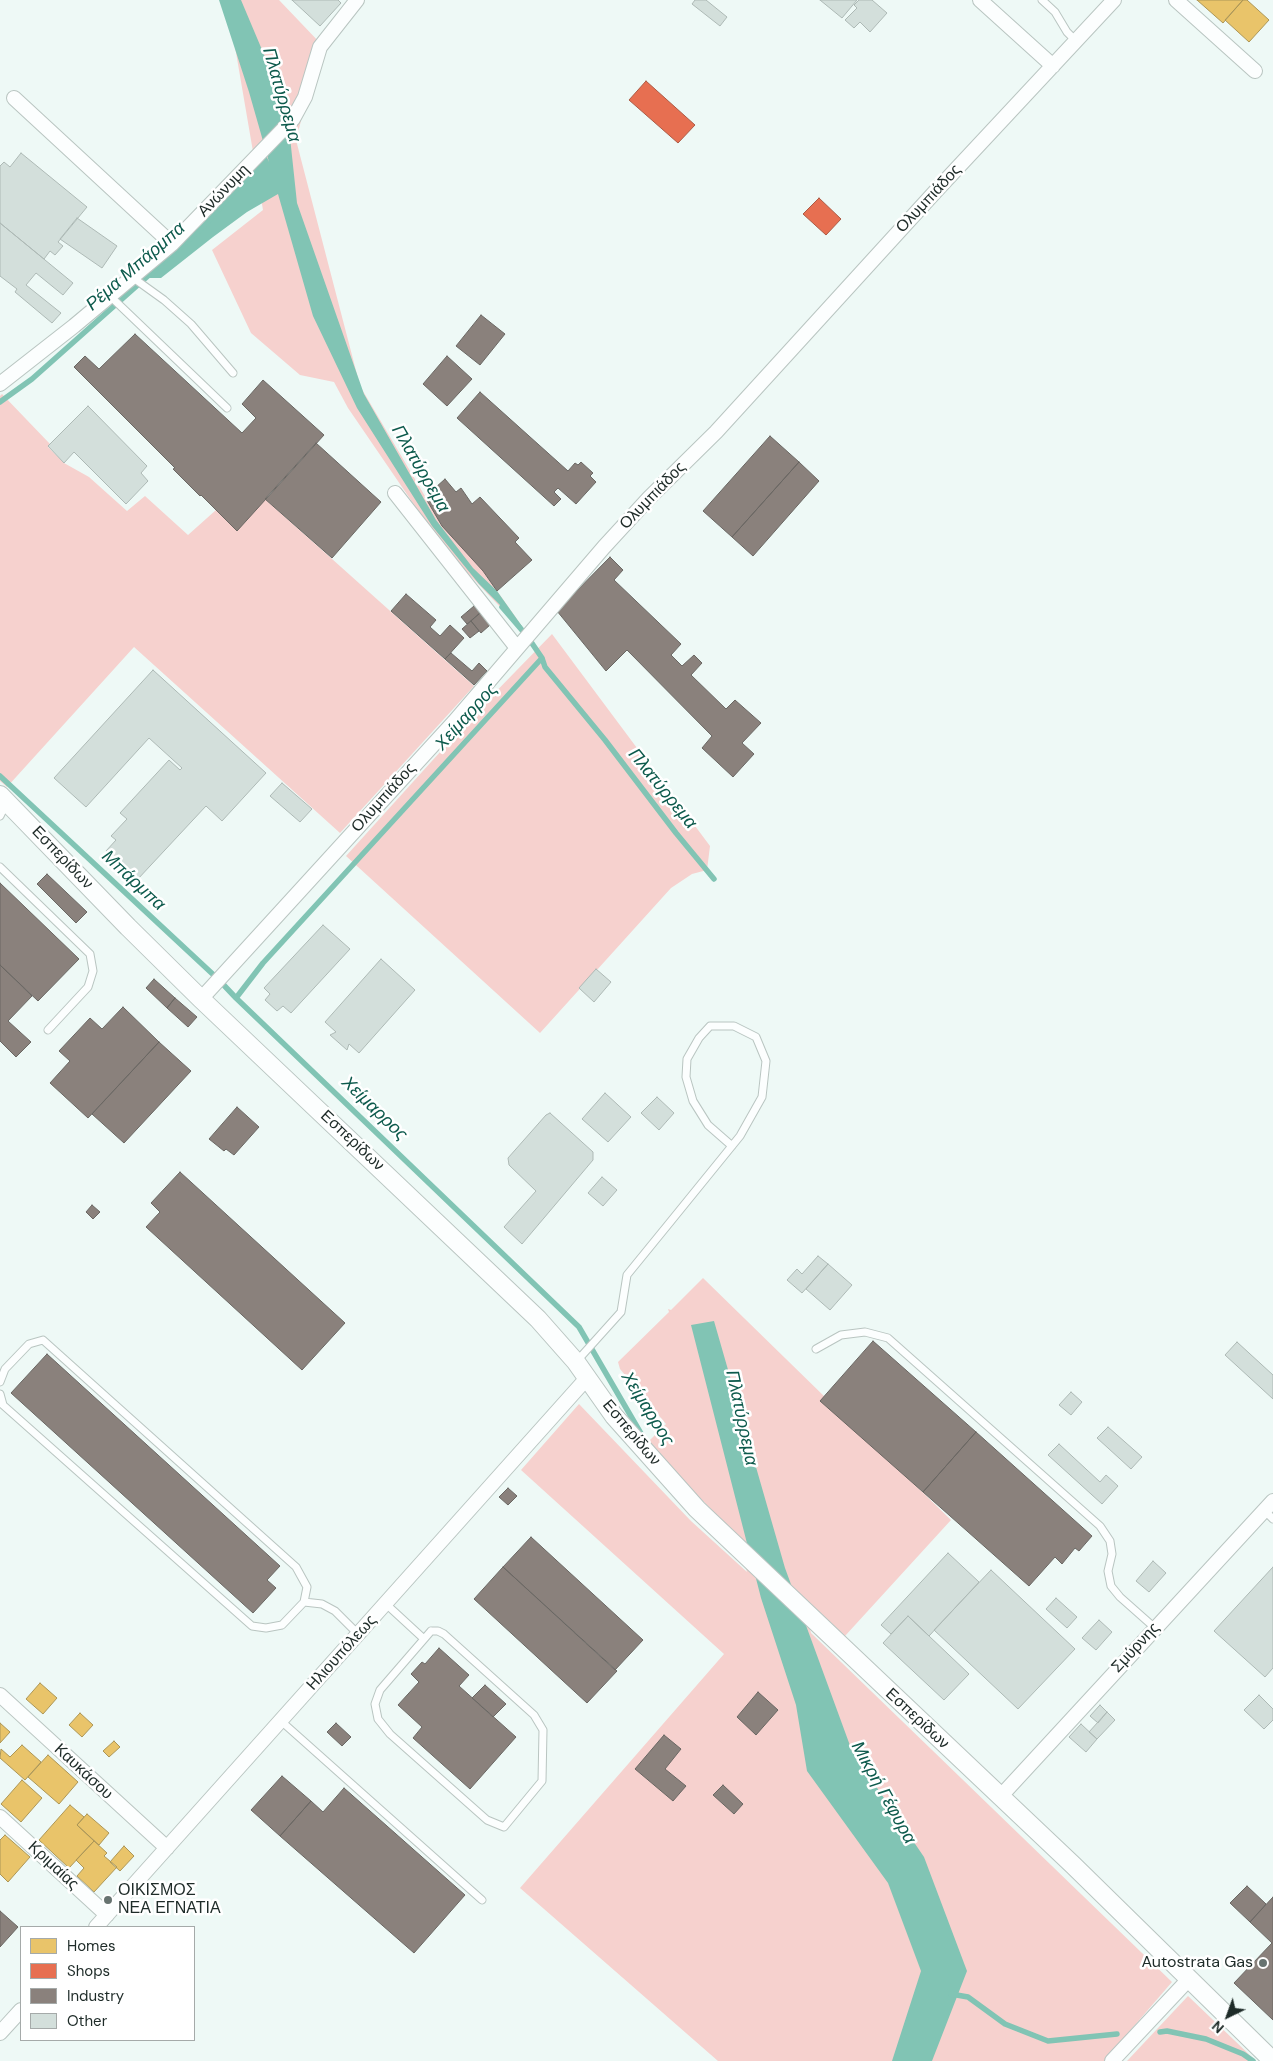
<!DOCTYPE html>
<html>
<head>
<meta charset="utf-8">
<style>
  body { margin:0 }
  #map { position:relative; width:1273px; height:2061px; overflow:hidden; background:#eef9f6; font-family:"DM Sans",sans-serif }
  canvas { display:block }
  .legend { position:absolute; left:20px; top:1926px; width:175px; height:115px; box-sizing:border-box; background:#fff; border:1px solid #a5aaa9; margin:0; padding:6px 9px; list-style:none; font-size:15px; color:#1e2b28 }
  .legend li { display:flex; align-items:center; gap:10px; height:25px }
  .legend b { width:25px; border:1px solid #a5aaa9 }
  .north { position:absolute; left:1203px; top:1991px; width:50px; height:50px; -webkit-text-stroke:4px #fff; paint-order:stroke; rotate:222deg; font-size:14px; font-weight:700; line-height:20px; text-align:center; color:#1e2b28 }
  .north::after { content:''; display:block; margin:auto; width:18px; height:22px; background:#1e2b28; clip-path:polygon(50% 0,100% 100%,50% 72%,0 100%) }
</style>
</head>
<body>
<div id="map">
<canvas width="1273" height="2061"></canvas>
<ul class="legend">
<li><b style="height:14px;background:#e9c46a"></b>Homes</li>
<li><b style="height:14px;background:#e76f51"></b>Shops</li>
<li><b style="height:14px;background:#8a817c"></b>Industry</li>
<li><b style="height:14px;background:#d3dfdb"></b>Other</li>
</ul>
<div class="north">N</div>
</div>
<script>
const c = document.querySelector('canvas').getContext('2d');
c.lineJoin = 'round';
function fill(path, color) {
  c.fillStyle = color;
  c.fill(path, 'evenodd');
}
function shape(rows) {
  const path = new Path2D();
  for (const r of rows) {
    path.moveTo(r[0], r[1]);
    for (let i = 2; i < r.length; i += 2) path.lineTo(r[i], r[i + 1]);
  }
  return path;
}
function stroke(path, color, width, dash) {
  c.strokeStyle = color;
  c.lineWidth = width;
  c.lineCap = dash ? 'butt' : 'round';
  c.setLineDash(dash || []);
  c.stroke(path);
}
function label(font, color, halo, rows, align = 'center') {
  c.font = font + ' "DM Sans",sans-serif';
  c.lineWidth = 5;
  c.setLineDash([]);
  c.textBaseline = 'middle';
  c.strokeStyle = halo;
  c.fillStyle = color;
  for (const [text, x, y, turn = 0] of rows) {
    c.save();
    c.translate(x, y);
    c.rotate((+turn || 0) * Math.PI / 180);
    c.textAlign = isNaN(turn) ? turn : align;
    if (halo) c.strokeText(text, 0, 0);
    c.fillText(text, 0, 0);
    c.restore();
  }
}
fill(shape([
  [227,0,279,0,321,44,296,140,360,386,442,525,483,571,524,629,523,631,443,547,348,408,334,382,300,375,251,333,212,250,263,210],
  [2,394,50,444,48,447,64,463,89,477,127,511,145,496,188,535,216,510,265,499,474,686,340,833,134,647,7,787,0,781,0,396],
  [552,634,710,846,707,870,692,874,671,888,540,1033,346,856,479,709],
  [703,1278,951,1520,845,1636,803,1600,811,1633,1172,1982,1104,2061,718,2061,520,1888,724,1654,521,1470,579,1404,691,1521,747,1572,736,1535,647,1443,666,1424,620,1369,618,1362,669,1312,668,1309,671,1310],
  [1188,1996,1256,2061,1127,2061]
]), '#f6d1ce');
fill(shape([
  [219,0,241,0,287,109,297,203,364,394,436,520,473,568,497,591,524,629,479,584,432,526,357,408,313,316,278,194,247,212,213,237,161,278,146,278,203,227,266,155,269,162,249,92],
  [714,1321,785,1568,852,1751,924,1857,967,1971,932,2061,892,2061,921,1971,888,1883,807,1771,796,1705,761,1598,691,1325]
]), '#81c4b4');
const homes = shape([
  [1197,0,1243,0,1223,23,1197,0],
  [1243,0,1247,0,1269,20,1249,42,1225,20,1243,0],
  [40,1683,57,1698,43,1714,26,1699,40,1683],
  [80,1713,93,1725,82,1737,69,1725,80,1713],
  [0,1723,10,1732,0,1743,0,1723],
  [114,1741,120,1747,109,1757,103,1751,114,1741],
  [22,1745,41,1762,25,1780,0,1758,1,1749,10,1757,22,1745],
  [48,1755,78,1782,59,1804,28,1777,48,1755],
  [22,1780,42,1798,21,1822,1,1804,22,1780],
  [70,1805,84,1817,77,1825,94,1841,69,1868,39,1840,70,1805],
  [87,1814,109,1833,99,1845,77,1825,87,1814],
  [5,1835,30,1857,8,1882,0,1874,0,1840,5,1835],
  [94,1841,107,1853,104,1856,117,1867,94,1892,77,1876,84,1868,76,1860,94,1841],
  [124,1846,134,1856,120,1871,110,1862,124,1846]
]);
fill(homes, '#e9c46a');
stroke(homes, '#ac9656', 1);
const shops = shape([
  [646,81,695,125,678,143,629,100,646,81],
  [819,198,841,219,826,235,803,214,819,198]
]);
fill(shops, '#e76f51');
stroke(shops, '#ab5b45', 1);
const industry = shape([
  [481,315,505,334,480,365,456,346,481,315],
  [135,334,242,433,256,418,242,404,263,380,324,435,237,531,201,495,200,496,173,469,175,468,74,367,85,356,99,369,135,334],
  [447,356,472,379,447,406,423,384,447,356],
  [480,392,568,471,575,463,578,465,581,462,593,473,590,476,596,482,576,504,558,488,554,492,561,499,554,506,457,418,480,392],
  [770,436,799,462,732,537,703,511,770,436],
  [316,443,381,502,332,558,265,499,316,443],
  [799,462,819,481,753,556,732,537,799,462],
  [445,479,456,492,461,488,472,504,480,497,519,538,515,542,532,560,497,591,483,571,442,526,425,497,445,479],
  [610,557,623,570,614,580,681,644,671,655,682,666,694,655,702,663,691,675,726,709,735,700,761,723,742,743,754,754,733,777,702,748,712,736,627,650,606,671,557,611,610,557],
  [406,594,436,620,430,627,440,636,450,625,464,638,445,659,391,611,406,594],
  [474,606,480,613,467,624,461,617,474,606],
  [480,613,490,625,481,633,471,621,480,613],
  [471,621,479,631,470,638,462,629,471,621],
  [451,653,472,671,479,663,487,671,474,685,445,659,451,653],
  [47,874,87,912,76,923,37,884,47,874],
  [0,883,79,959,38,1001,0,965,0,883],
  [0,965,32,996,8,1021,31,1042,16,1057,0,1041,0,965],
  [154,979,175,998,167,1008,146,988,154,979],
  [175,998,197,1017,188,1027,167,1008,175,998],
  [123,1007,159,1042,88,1118,50,1083,70,1061,59,1051,90,1018,102,1029,123,1007],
  [159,1042,191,1071,124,1143,92,1114,159,1042],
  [237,1107,259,1127,234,1155,226,1149,224,1151,209,1139,237,1107],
  [180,1172,345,1323,302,1370,146,1227,160,1212,151,1203,180,1172],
  [92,1205,100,1212,93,1219,86,1212,92,1205],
  [873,1341,976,1432,923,1492,820,1401,873,1341],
  [47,1354,280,1566,267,1580,276,1588,253,1613,11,1393,47,1354],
  [976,1432,1092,1536,1079,1551,1075,1548,1062,1564,1055,1557,1029,1586,923,1492,976,1432],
  [508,1488,517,1496,508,1505,499,1497,508,1488],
  [531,1537,643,1640,615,1670,503,1567,531,1537],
  [503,1567,617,1671,587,1703,474,1599,503,1567],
  [439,1648,469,1675,459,1686,516,1737,470,1789,413,1738,422,1727,398,1705,419,1682,411,1674,422,1662,425,1664,439,1648],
  [485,1685,506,1704,493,1717,472,1698,485,1685],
  [758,1692,778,1710,756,1735,737,1717,758,1692],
  [336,1723,351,1737,342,1746,327,1732,336,1723],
  [664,1735,681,1749,665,1769,686,1786,673,1801,635,1769,664,1735],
  [282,1776,311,1801,280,1836,251,1810,282,1776],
  [723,1785,743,1804,734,1814,713,1795,723,1785],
  [344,1788,465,1895,414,1953,280,1836,311,1801,323,1812,344,1788],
  [1247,1886,1266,1904,1250,1922,1230,1903,1247,1886],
  [1273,1897,1273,2020,1234,1983,1272,1943,1250,1922,1273,1897],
  [0,1911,18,1927,0,1947,0,1911]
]);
fill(industry, '#8a817c');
stroke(industry, '#6a6763', 1);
stroke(shape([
  [0,402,32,379,203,227,256,167],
  [502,607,527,636,542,658,545,667,605,740,676,833,714,879],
  [542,658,263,963,236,998,579,1327,643,1437],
  [0,776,218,979,236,998],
  [951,1994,968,1997,1005,2024,1048,2041,1117,2034],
  [1160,2032,1167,2031,1206,2039,1243,2054,1253,2061]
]), '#81c4b4', 5.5);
const building = shape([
  [292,0,338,0,341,3,320,26,292,0],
  [695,0,706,0,727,17,720,26,692,4,695,0],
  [820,0,857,0,842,18,820,0],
  [859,0,872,0,887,13,870,32,860,22,854,28,845,20,857,8,854,5,859,0],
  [21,153,87,207,58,242,63,246,55,255,50,251,44,259,0,223,0,166,4,162,10,167,21,153],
  [77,218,117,246,102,268,60,239,77,218],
  [0,223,73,283,63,295,36,273,26,285,61,313,52,323,15,292,17,289,0,276,0,223],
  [88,406,147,466,141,473,148,481,126,504,74,452,64,463,48,446,88,406],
  [153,670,266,773,222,821,206,806,137,880,106,851,116,840,111,836,127,819,120,813,169,760,180,770,182,768,149,738,86,807,54,778,153,670],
  [282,783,312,809,300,822,270,796,282,783],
  [323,925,350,949,291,1013,283,1006,277,1011,265,1000,270,994,264,988,323,925],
  [381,959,415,990,359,1053,349,1044,347,1050,330,1035,336,1032,325,1022,381,959],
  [596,969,611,982,594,1002,579,988,596,969],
  [605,1093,631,1117,608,1142,582,1119,605,1093],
  [657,1097,674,1113,659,1130,641,1113,657,1097],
  [550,1113,593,1152,593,1160,522,1244,504,1227,536,1191,509,1165,508,1158,546,1115,550,1113],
  [602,1177,617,1190,603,1206,588,1193,602,1177],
  [818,1256,828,1264,802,1293,787,1280,797,1269,802,1274,818,1256],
  [828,1264,852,1285,830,1310,806,1289,828,1264],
  [1237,1342,1273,1375,1273,1399,1225,1355,1237,1342],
  [1071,1392,1082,1402,1071,1415,1059,1405,1071,1392],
  [1108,1427,1142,1457,1131,1469,1097,1438,1108,1427],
  [1059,1444,1100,1482,1106,1475,1118,1486,1102,1504,1048,1455,1059,1444],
  [948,1553,979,1582,929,1636,908,1616,891,1634,881,1625,948,1553],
  [1153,1561,1166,1573,1149,1592,1136,1581,1153,1561],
  [1273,1567,1273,1668,1265,1677,1214,1631,1273,1567],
  [991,1570,1075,1649,1018,1709,934,1630,991,1570],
  [1056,1598,1077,1617,1067,1628,1046,1609,1056,1598],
  [908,1616,969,1674,944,1700,883,1643,908,1616],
  [1099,1620,1112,1632,1096,1650,1082,1638,1099,1620],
  [1259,1695,1273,1709,1273,1720,1264,1729,1244,1710,1259,1695],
  [1100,1705,1107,1712,1098,1723,1090,1716,1100,1705],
  [1107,1712,1115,1720,1097,1739,1089,1732,1107,1712],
  [1081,1724,1097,1739,1086,1752,1069,1737,1081,1724]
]);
fill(building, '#d3dfdb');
stroke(building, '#adb9b5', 1);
const service = shape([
  [1042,0,1055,12,1067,32,1076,41],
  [132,277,164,300,191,324,233,373],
  [110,296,227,408],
  [0,816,7,802],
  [0,867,90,954,93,971,88,987,48,1030],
  [816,1349,841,1335,865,1332,888,1338,1100,1526,1110,1541,1112,1554,1108,1571,1111,1586,1120,1597,1155,1628],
  [576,1362,621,1312,627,1275,671,1221,740,1136,762,1097,766,1061,756,1037,734,1026,710,1026,699,1038,687,1059,686,1077,693,1101,708,1125,732,1146],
  [0,1382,5,1369,29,1344,43,1340,296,1567,307,1587,304,1602,282,1625,266,1628,252,1626,3,1405,0,1394],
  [1264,1510,1273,1519],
  [304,1602,322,1604,335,1611,358,1634],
  [386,1604,424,1639],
  [431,1631,438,1631,444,1634,534,1715,543,1730,542,1781,504,1827,487,1820,390,1734,378,1719,375,1704,380,1690,431,1631],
  [281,1721,482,1900]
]);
const minor = shape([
  [980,0,1053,66],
  [1176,0,1255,71],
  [14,98,172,244],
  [0,384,74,326,172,244,293,119,305,97,320,47,357,0],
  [395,493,517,648],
  [201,999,454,722,604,547,649,498,716,432,934,193,1114,0],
  [0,1695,167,1848],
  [1000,1797,1273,1501],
  [0,1817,107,1915],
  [96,1927,587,1378],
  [0,2033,21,2010],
  [1112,2061,1189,1979]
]);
const tertiary = shape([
  [0,795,128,927,201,999,538,1319,576,1362,614,1416,697,1509,1073,1865,1273,2061]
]);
stroke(service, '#b9c5c1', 9);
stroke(minor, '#b9c5c1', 16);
stroke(tertiary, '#b9c5c1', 20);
stroke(service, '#fcfefe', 7);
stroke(minor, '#fcfefe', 14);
stroke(tertiary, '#fcfefe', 18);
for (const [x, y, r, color] of [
  [108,1900,5,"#677370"],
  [1263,1963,5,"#677370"]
]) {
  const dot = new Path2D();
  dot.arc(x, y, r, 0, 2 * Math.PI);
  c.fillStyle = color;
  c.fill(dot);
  stroke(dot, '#fff', 2);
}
label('16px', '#1e2b28', '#fff', [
  ["Ανώνυμη",224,191,-46],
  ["Ολυμπιάδος",929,199,-47],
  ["Ολυμπιάδος",653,496,-46],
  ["Ολυμπιάδος",384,798,-48],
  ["Εσπερίδων",62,858,46],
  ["Εσπερίδων",352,1141,43],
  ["Εσπερίδων",631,1433,50],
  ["Σμύρνης",1136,1648,-47],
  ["Ηλιουπόλεως",342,1653,-48],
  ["Εσπερίδων",917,1719,43],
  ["Καυκάσου",83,1772,43],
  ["Κριμαίας",53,1866,43]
]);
label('16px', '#1e2b28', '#fff', [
  ["ΟΙΚΙΣΜΟΣ",118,1891],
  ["ΝΕΑ ΕΓΝΑΤΙΑ",118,1909],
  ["Autostrata Gas",1253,1963,"right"]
], 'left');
label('italic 18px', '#0d5a4c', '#fff', [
  ["Πλατύρρεμα",281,95,74],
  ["Ρέμα Μπάρμπα",136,267,-41],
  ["Πλατύρρεμα",420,469,60],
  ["Χείμαρρος",467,717,-48],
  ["Πλατύρρεμα",662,789,51],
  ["Μπάρμπα",133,881,43],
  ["Χείμαρρος",374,1109,44],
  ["Χείμαρρος",647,1409,58],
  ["Πλατύρρεμα",741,1418,78],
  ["Μικρή Γέφυρα",883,1793,61]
]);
</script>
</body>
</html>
